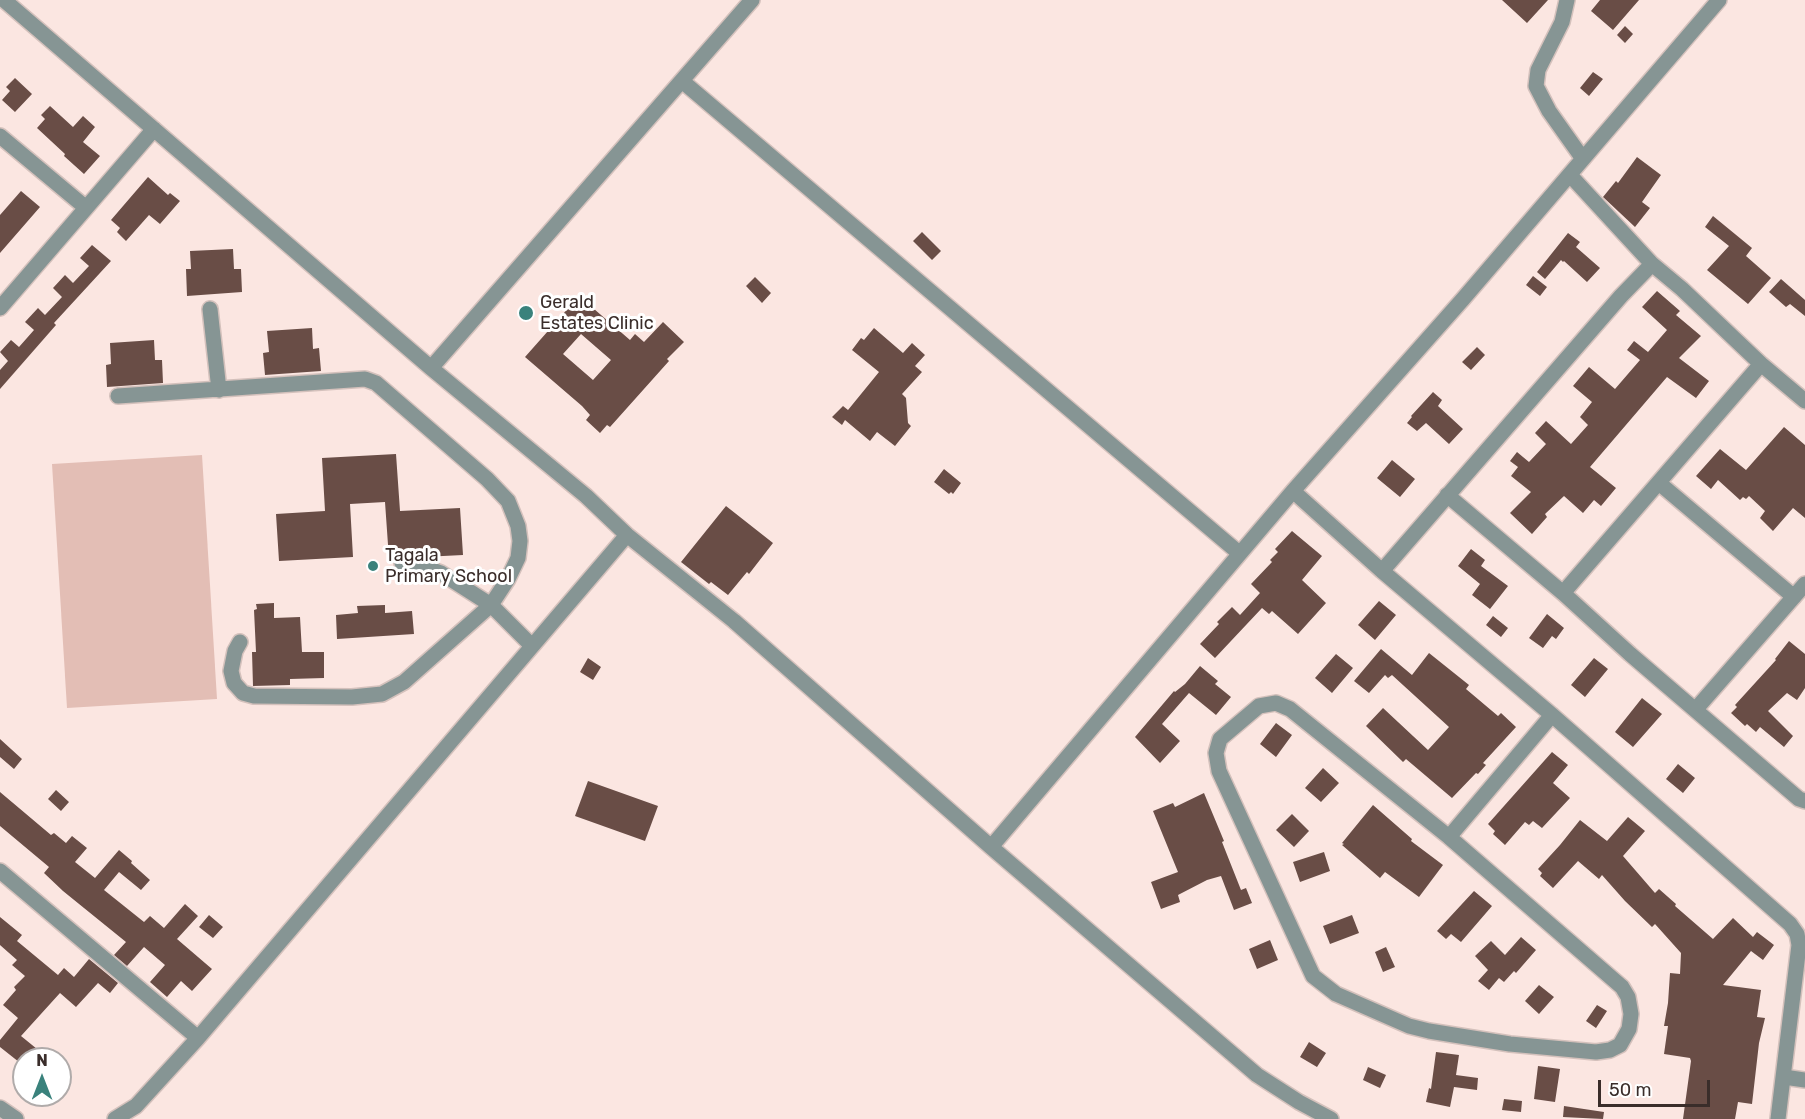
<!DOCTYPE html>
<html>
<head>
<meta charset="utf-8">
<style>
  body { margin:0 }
  #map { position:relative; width:1805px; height:1119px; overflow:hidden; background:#fbe6e1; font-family:Rubik,sans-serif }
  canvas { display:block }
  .north { position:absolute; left:12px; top:1047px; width:60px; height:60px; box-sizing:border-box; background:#fff; border:2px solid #b0abaa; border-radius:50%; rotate:0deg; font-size:16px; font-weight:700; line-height:24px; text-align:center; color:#3a2d2a }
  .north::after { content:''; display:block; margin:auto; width:21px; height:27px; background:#3a827c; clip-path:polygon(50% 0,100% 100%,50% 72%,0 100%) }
  .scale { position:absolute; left:1598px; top:1080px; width:112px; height:27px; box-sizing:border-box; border:3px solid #3a2d2a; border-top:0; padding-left:8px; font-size:18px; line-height:21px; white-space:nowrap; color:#3a2d2a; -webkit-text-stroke:4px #fff; paint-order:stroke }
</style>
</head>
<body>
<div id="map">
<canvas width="1805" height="1119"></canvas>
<div class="north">N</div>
<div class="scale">50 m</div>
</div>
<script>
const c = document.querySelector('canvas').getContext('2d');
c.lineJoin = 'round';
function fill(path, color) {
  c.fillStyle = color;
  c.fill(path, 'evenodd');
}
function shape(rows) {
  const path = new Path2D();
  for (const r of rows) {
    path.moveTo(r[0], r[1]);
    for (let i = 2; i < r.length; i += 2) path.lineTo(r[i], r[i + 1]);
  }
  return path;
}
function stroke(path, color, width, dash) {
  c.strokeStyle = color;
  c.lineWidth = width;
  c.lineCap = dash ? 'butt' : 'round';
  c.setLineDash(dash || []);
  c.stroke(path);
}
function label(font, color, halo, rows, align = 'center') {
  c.font = font + ' Rubik,sans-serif';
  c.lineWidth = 6;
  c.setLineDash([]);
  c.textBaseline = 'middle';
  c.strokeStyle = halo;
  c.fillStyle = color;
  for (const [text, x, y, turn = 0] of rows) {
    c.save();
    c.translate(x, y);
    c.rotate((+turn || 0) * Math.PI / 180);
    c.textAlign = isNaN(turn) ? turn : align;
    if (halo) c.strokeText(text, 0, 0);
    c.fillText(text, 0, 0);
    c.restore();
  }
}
fill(shape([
  [202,455,217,699,67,708,52,464]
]), '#e3beb5');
fill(shape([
  [1502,0,1548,0,1527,23],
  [1600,0,1639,0,1613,30,1591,11],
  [1625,26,1633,34,1625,43,1617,35],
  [1593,72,1603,79,1589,96,1580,88],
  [15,78,32,94,15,112,2,100,10,91,6,87],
  [50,106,73,127,83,116,95,127,83,142,100,156,84,174,64,156,65,154,37,128,45,119,41,115],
  [1637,157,1661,175,1642,202,1650,208,1635,227,1603,197,1616,181,1618,183],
  [148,177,168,195,170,193,180,201,160,224,149,215,126,241,117,232,120,228,111,220],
  [21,191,40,207,0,253,0,215],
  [1713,216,1752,248,1746,256,1771,278,1748,304,1707,270,1729,246,1705,227],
  [922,232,941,251,932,260,913,241],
  [1568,233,1580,242,1576,247,1600,268,1587,282,1564,261,1563,262,1561,260,1545,279,1537,272],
  [92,245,111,261,54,323,56,325,0,389,0,370,8,361,0,352,11,340,19,347,34,330,25,322,38,308,45,315,62,297,53,288,65,275,73,283,89,266,80,258],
  [233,249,234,269,241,269,242,292,187,296,186,269,191,269,190,251],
  [1533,276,1547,287,1540,296,1526,285],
  [755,277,771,293,762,303,746,286],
  [1781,279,1805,300,1805,316,1790,304,1786,307,1769,292],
  [1657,291,1680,311,1676,315,1701,336,1679,358,1709,381,1696,398,1667,377,1590,467,1616,488,1601,506,1594,500,1583,513,1564,496,1545,514,1547,517,1532,534,1510,513,1531,492,1511,476,1518,467,1510,461,1517,452,1529,462,1546,444,1535,433,1546,421,1571,444,1588,425,1580,417,1592,402,1573,386,1589,367,1615,389,1640,360,1627,350,1634,341,1648,352,1667,330,1642,307],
  [579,296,630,340,635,334,644,342,663,322,684,342,667,359,669,361,610,427,607,425,600,433,586,420,590,415,582,406,525,357],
  [581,334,611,360,593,380,563,354],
  [312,328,313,349,319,348,321,371,265,375,263,353,269,352,267,331],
  [874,328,903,353,912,343,925,355,915,366,922,372,902,394,906,398,908,423,911,426,895,446,877,432,870,441,845,420,842,425,832,417,843,406,848,410,879,372,852,350,861,338,864,340],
  [154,340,155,360,162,360,163,383,107,387,106,365,111,364,110,343],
  [1477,347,1485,355,1471,370,1462,362],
  [1433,392,1442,400,1438,406,1463,429,1449,444,1426,423,1417,431,1407,423,1412,417,1411,416],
  [1784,427,1805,445,1805,518,1793,508,1773,531,1760,518,1765,511,1749,496,1746,499,1743,497,1740,500,1718,480,1711,489,1696,476,1720,449,1746,470],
  [396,454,400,511,460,508,463,555,423,557,403,553,389,559,385,502,350,504,353,557,279,561,276,514,325,511,322,458],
  [1392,460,1415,479,1400,497,1377,478],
  [944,469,961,483,953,494,951,492,949,494,934,482],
  [726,506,773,543,749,574,747,572,728,595,711,582,709,584,681,562],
  [1292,531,1322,556,1302,580,1326,603,1298,634,1272,611,1269,614,1262,608,1215,658,1200,644,1219,624,1217,622,1232,607,1240,615,1260,593,1251,584,1272,562,1270,560,1278,552,1275,549],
  [1471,549,1485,560,1481,566,1508,586,1490,609,1472,595,1480,584,1458,566],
  [1379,601,1396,615,1375,640,1358,625],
  [274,603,274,618,300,617,302,652,324,652,324,678,290,679,290,685,253,686,252,652,256,652,254,610,257,609,256,604],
  [385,605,385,613,412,611,414,634,337,639,336,615,358,613,357,606],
  [1547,614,1564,628,1556,639,1552,636,1543,648,1529,638],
  [1493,616,1508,628,1501,637,1486,625],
  [1789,641,1805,654,1805,688,1797,700,1787,693,1768,711,1793,736,1784,747,1760,727,1756,732,1747,724,1745,726,1731,713,1737,707,1735,705,1776,660,1775,659],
  [1381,649,1412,675,1429,653,1469,685,1466,689,1498,716,1501,713,1516,727,1483,763,1486,765,1478,774,1476,773,1452,798,1406,759,1403,762,1366,726,1383,708,1428,750,1449,727,1392,675,1388,678,1385,675,1369,693,1354,681],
  [1336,654,1353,668,1332,693,1315,678],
  [588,658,601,667,593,680,580,672],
  [1594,658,1608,669,1585,697,1571,685],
  [1200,666,1218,681,1215,684,1231,697,1216,715,1189,693,1162,724,1180,741,1160,763,1135,737,1174,691,1175,692,1185,684],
  [1642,698,1662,714,1633,747,1615,732],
  [1276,723,1292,735,1276,757,1260,744],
  [0,739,22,759,14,769,0,757],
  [1552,752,1568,765,1553,783,1570,798,1542,828,1533,821,1529,825,1525,822,1505,845,1493,834,1495,831,1488,824],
  [1678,764,1695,778,1683,793,1666,779],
  [1323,768,1339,783,1321,802,1305,788],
  [588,781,658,806,645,841,575,816],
  [56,790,69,802,61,811,48,799],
  [0,792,51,835,54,833,66,843,72,836,87,848,75,862,95,878,119,850,132,861,131,863,150,880,141,890,119,872,104,890,144,922,150,916,164,928,185,904,198,916,177,939,212,969,192,991,181,981,167,997,150,982,165,965,144,947,127,966,114,955,126,942,63,891,44,873,49,867,0,826],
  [1204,793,1224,841,1222,842,1241,890,1246,888,1252,903,1234,910,1221,876,1207,880,1178,895,1180,902,1161,909,1151,882,1178,872,1153,811,1173,803,1175,807],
  [1373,805,1412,839,1411,841,1443,865,1419,897,1385,872,1380,878,1342,845,1344,844,1342,843],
  [1292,814,1309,831,1294,847,1276,830],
  [1628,817,1645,831,1623,856,1655,893,1659,889,1676,904,1675,906,1713,939,1733,918,1753,937,1757,932,1774,945,1763,960,1751,951,1723,985,1761,990,1757,1017,1765,1018,1759,1043,1752,1104,1738,1102,1735,1119,1683,1119,1691,1061,1690,1058,1664,1054,1668,1026,1664,1026,1668,1003,1670,973,1680,974,1681,953,1655,924,1652,927,1625,901,1602,875,1599,879,1578,861,1553,888,1540,876,1542,873,1538,869,1560,845,1580,820,1607,841],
  [1324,852,1330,871,1300,882,1293,862],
  [1474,891,1492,906,1461,942,1451,934,1446,939,1437,931],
  [209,915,223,927,213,938,199,927],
  [1352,915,1359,933,1330,944,1323,926],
  [0,917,22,935,17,941,58,975,64,968,74,977,89,959,118,983,110,993,98,983,76,1007,60,993,21,1036,37,1049,30,1059,24,1059,24,1066,0,1047,0,1040,18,1018,3,1005,16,990,14,987,25,976,12,965,17,960,0,945],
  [1521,937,1536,950,1516,973,1514,971,1504,982,1499,978,1489,990,1478,981,1488,970,1475,956,1491,941,1505,955],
  [1270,940,1278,960,1257,969,1249,949],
  [1386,947,1395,967,1383,972,1375,952],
  [1539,985,1554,997,1539,1014,1525,1001],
  [1597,1005,1607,1011,1596,1028,1586,1021],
  [1309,1042,1326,1053,1317,1067,1300,1057],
  [1436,1052,1459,1055,1456,1075,1478,1078,1477,1090,1454,1087,1450,1107,1426,1102,1429,1088,1431,1089],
  [1538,1066,1560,1069,1555,1102,1534,1099],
  [1368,1067,1386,1075,1380,1088,1363,1080],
  [1504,1099,1522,1101,1521,1112,1502,1110],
  [1564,1106,1604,1112,1603,1119,1563,1117]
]), '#694d46');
const minor = shape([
  [4,0,431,368,586,496,627,535,734,621,991,847,1257,1075,1299,1102,1331,1119],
  [1567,0,1562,22,1538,70,1536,86,1549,111,1583,159],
  [682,81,1239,553],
  [0,136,85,207],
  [1570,175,1652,264,1682,289,1761,364,1805,401],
  [0,308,154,129],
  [210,309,219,390],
  [431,368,752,0],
  [118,396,365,379,376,383,487,479,508,501,518,526,520,541,518,558,508,579,491,605,404,682,382,694,352,697,254,696,243,693,234,683,231,671,235,651,240,642],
  [1659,483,1794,597],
  [1293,491,1382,571,1552,715,1790,924,1797,934,1799,945,1778,1119],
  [1447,495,1563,593,1630,654,1799,799,1805,801],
  [402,563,424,567,441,573,491,605,532,646],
  [1382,571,1621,296,1652,264],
  [1563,593,1761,364],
  [1276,703,1290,709,1449,837,1622,987,1628,997,1631,1014,1629,1029,1620,1045,1610,1050,1596,1052,1510,1044,1429,1031,1409,1026,1336,994,1313,976,1219,771,1216,753,1220,739,1259,706,1276,703],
  [1696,709,1805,584],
  [1449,837,1552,715],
  [991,847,1293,491,1463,299,1719,0],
  [0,871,198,1038],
  [1784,1077,1805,1080],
  [0,1108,16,1119],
  [115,1119,136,1106,198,1038,627,535]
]);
stroke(minor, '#d4c1bc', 18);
stroke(minor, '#869594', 15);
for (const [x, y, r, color] of [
  [526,313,8,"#3a827c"],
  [373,566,6,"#3a827c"]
]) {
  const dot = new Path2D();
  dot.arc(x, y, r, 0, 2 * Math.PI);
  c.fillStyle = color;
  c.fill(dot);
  stroke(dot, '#fff', 2);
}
label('18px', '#3a2d2a', '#fff', [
  ["Gerald",540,303],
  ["Estates Clinic",540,324],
  ["Tagala",385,556],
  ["Primary School",385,577]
], 'left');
</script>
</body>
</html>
